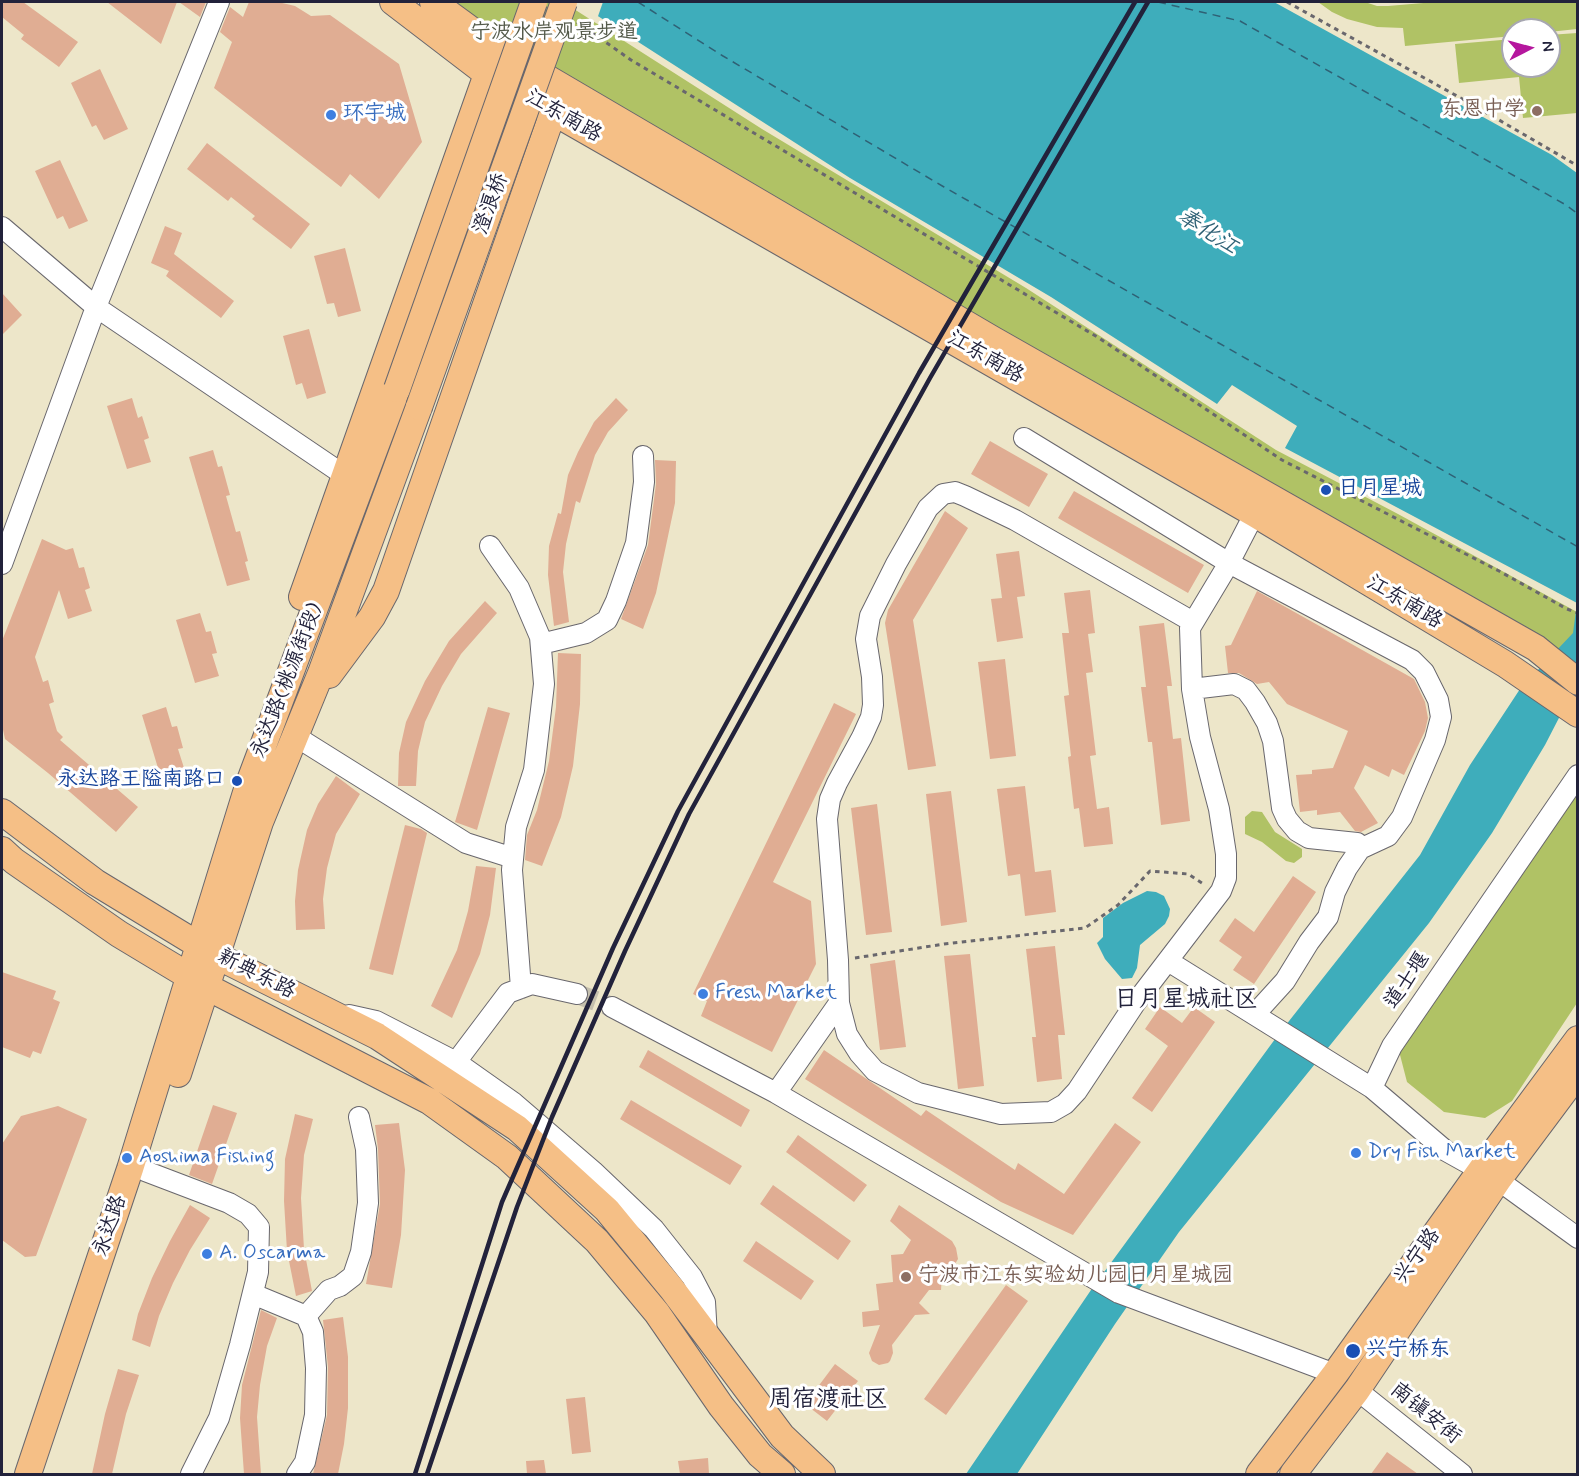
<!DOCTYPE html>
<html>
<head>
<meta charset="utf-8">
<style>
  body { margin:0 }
  #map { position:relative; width:1579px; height:1476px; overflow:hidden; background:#ede6c9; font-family:Mynerve,sans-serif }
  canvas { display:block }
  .frame { position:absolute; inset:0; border:3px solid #22223b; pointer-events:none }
  .north { position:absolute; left:1501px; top:18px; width:60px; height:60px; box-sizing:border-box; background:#fff; border:2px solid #a7a7b1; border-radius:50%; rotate:84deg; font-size:16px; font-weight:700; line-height:24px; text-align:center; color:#22223b }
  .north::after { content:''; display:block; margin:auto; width:21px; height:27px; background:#b5179e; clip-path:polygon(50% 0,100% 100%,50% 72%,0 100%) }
</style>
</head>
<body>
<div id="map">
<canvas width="1579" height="1476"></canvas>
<div class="frame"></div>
<div class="north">N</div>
</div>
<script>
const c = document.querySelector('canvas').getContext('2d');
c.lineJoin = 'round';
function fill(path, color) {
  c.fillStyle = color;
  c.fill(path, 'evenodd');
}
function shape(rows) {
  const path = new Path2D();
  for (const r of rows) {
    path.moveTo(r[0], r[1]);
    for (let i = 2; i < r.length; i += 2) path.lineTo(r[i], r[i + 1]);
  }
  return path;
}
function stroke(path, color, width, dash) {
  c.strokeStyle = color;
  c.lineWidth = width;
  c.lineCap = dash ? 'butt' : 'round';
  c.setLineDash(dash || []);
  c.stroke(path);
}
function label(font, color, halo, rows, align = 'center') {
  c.font = font + ' Mynerve,"LXGW WenKai TC",sans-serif';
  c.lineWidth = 6;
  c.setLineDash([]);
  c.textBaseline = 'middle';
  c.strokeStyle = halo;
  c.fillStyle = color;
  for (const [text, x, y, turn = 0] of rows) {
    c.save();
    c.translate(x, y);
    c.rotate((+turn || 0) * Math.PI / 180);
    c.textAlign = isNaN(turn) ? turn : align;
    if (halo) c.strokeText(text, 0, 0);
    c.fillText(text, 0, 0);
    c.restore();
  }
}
fill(shape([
  [452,2,563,2,762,129,1026,288,1276,450,1398,514,1577,612,1577,667,501,39],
  [1318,2,1365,2,1377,6,1388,6,1435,2,1577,2,1577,29,1549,32,1549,30,1513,30,1513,36,1405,46,1403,28,1377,27,1347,19,1332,12],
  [1577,33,1577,113,1523,118,1519,77,1459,83,1455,44,1513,39,1513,66,1549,66,1549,35],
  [1577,770,1577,1003,1512,1101,1485,1118,1444,1112,1407,1082,1399,1051],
  [1252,811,1262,812,1275,832,1302,849,1302,857,1294,863,1286,861,1262,842,1245,834,1245,817]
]), '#b0c265');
fill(shape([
  [576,2,1274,2,1552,155,1577,173,1577,683,1545,745,1492,833,1429,923,1179,1232,1115,1324,1017,1474,966,1474,1091,1290,1278,1035,1420,855,1470,765,1520,689,1573,633,1577,603,1285,448,1297,426,1232,385,1217,404,1051,297,850,178],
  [1147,891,1156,892,1164,896,1170,909,1169,916,1165,924,1140,945,1137,968,1132,978,1122,979,1105,959,1097,943,1103,937,1103,918,1123,903]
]), '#3eadbb');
fill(shape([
  [573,2,603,2,597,19]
]), '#ede6c9');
stroke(shape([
  [638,2,723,56,944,187,1578,547],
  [1158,2,1240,21,1566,205,1578,214]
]), '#2f6175', 1.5, [8, 6]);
fill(shape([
  [2,2,23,2,78,42,59,67,21,39,24,35,2,17],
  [107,2,177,2,161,44],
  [179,2,206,2,200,17],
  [249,2,278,2,295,6,311,16,330,15,399,64,422,142,379,199,350,174,341,187,214,88,232,42,220,32,230,7,243,17],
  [100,69,128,129,104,140,96,125,92,127,71,83],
  [207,143,310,224,291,249,252,219,255,216,231,197,228,201,187,169],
  [60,160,88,221,69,229,63,216,57,219,35,171],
  [165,226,182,233,174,254,234,301,221,318,166,276,169,271,151,263],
  [345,248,361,311,338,317,334,303,327,304,314,256],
  [2,293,22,315,2,335],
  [309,329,326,393,307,399,302,383,296,385,283,336],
  [132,398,138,418,142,416,149,438,144,440,151,462,127,469,107,406],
  [616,398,628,410,608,432,595,455,580,503,576,501,566,544,563,572,569,622,554,626,548,575,549,546,558,513,561,514,568,475,578,452,594,422],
  [990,441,1048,474,1029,507,971,474],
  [213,450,218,467,222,466,230,495,226,496,236,532,240,531,248,561,245,562,250,580,227,586,189,457],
  [655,460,676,461,675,503,656,593,643,629,621,619,648,545,656,484],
  [1074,491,1204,565,1188,593,1058,518],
  [945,511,968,528,913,620,936,766,908,770,885,623,888,610],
  [42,539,66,550,73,548,79,568,84,567,90,588,85,590,92,611,68,619,59,590,35,657,43,682,48,680,54,702,49,704,57,731,63,737,60,740,138,807,116,832,48,773,5,739,2,725,2,641],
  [1019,551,1025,596,1017,597,1023,638,997,642,991,599,1002,598,996,554],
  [1090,590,1095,633,1088,634,1093,672,1086,673,1096,755,1090,756,1097,809,1109,807,1113,844,1084,847,1079,808,1074,809,1068,757,1071,756,1064,696,1069,695,1062,633,1069,633,1064,593],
  [1257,591,1414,679,1425,702,1428,718,1425,731,1404,775,1392,769,1389,777,1365,765,1354,788,1378,823,1361,832,1355,831,1340,812,1317,815,1317,810,1300,812,1296,775,1312,774,1312,770,1333,768,1348,731,1287,704,1269,682,1257,684,1239,673,1228,673,1225,646,1231,645],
  [485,601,497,613,461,654,442,686,425,722,418,751,416,786,398,786,399,753,406,722,425,681,449,641],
  [200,613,206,632,211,631,217,653,212,654,219,676,195,683,176,620],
  [1164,623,1172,686,1167,686,1173,739,1181,738,1190,821,1161,825,1152,742,1148,742,1141,687,1146,687,1139,626],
  [558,653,581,654,580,704,573,766,561,817,542,866,525,860,527,835,537,810,549,761,556,707],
  [1005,659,1016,756,990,759,978,662],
  [834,703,856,714,773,882,811,901,816,964,772,1052,701,1016,707,1001,693,994],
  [166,707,172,727,177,726,183,748,178,749,185,771,161,778,142,715],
  [488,707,510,713,477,830,455,822],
  [336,776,360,794,336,834,327,868,323,899,325,929,296,930,295,901,298,870,307,830,318,804],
  [1025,786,1035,872,1051,870,1056,912,1025,916,1020,874,1008,876,997,789],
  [951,791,967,922,941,926,926,794],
  [877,804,892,932,866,935,851,808],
  [405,825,421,829,427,833,393,975,369,969],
  [476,866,496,868,490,915,480,954,452,1018,431,1006,457,950,468,911],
  [1293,876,1316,892,1254,984,1233,970,1242,957,1219,941,1235,918,1254,932],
  [1055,946,1065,1035,1058,1035,1062,1079,1037,1082,1032,1037,1036,1037,1026,949],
  [970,954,984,1086,958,1089,944,956],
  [895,960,906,1047,880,1050,870,964],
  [2,972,56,991,53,999,60,1002,41,1054,33,1051,30,1058,2,1047],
  [1160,1007,1182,1023,1194,1007,1215,1022,1152,1112,1132,1098,1168,1046,1145,1029],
  [648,1050,750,1110,741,1127,639,1067],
  [824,1050,921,1116,926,1110,1015,1170,1018,1163,1064,1194,1115,1123,1141,1142,1073,1235,1001,1202,805,1079],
  [631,1100,742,1166,730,1185,620,1119],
  [213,1105,237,1113,212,1184,189,1175],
  [58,1106,87,1119,36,1256,25,1257,2,1240,2,1144,21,1116],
  [295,1114,313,1119,304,1155,301,1198,304,1249,312,1291,296,1296,287,1251,284,1201,285,1159],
  [399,1123,405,1170,401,1235,392,1288,366,1284,380,1204,378,1149,375,1125],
  [798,1135,867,1185,854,1202,786,1152],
  [773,1185,851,1241,838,1260,760,1204],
  [190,1205,210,1218,190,1250,173,1283,159,1316,150,1347,132,1340,138,1314,152,1278,170,1241],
  [899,1205,952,1241,956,1248,958,1259,952,1269,942,1275,941,1290,929,1290,919,1303,930,1314,915,1315,892,1345,893,1353,890,1361,888,1363,879,1365,872,1361,869,1353,880,1325,863,1327,862,1312,879,1310,876,1284,893,1282,891,1255,903,1254,911,1240,890,1221],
  [756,1241,814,1281,801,1300,743,1261],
  [1006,1285,1028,1301,946,1415,924,1399],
  [261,1310,277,1318,267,1346,260,1385,257,1417,261,1474,244,1474,240,1418,242,1385],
  [343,1317,348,1357,348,1408,344,1444,338,1474,313,1474,327,1415,328,1367,323,1320],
  [835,1364,858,1381,827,1421,805,1404],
  [118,1369,139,1375,126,1414,112,1474,92,1474,105,1414],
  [585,1397,591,1452,572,1454,566,1399],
  [1387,1452,1418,1474,1371,1474],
  [708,1458,709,1474,680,1474,678,1461],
  [544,1460,546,1474,527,1474,526,1461]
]), '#e0ad93');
stroke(shape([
  [577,994,612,1007]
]), '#c4bfad', 20, [20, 10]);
const minor = shape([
  [2,227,96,307,344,475],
  [1024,438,1229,563,1412,660,1424,672,1438,700,1441,717,1435,740,1402,817,1388,836,1360,849],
  [490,546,519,588,540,637,544,684,534,770,516,827,512,870,521,988],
  [2,564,96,307,219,2],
  [1193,622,1015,520,965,496,955,492,943,494,928,508,896,564,870,616,866,639,872,677,873,705,871,717,862,737,837,783,830,799,827,819,838,960,839,1003,847,1034,859,1053,875,1071,918,1093,1001,1114,1051,1112,1065,1104,1077,1091,1136,1002,1221,891,1226,878,1226,854,1219,809,1200,737,1192,689,1190,628,1229,563,1260,503],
  [541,644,586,633,607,620,616,601,636,543,644,482,643,456],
  [1192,689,1234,684,1246,690,1255,702,1267,723,1273,741,1282,808,1287,819,1297,831,1309,838,1357,843,1360,849,1347,868,1335,892,1328,917,1309,942,1285,981,1255,1014],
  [295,736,466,843,513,858],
  [1578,775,1392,1046,1372,1088,1446,1151,1498,1180,1578,1238],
  [1168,961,1372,1088],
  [612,1007,776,1093,1119,1293,1335,1374],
  [349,1015,376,1021,456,1062,514,1103,593,1171,654,1229,692,1277,705,1302,707,1336],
  [456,1062,508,993,532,984,577,994],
  [776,1093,839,1003],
  [145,1171,229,1203,248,1214,259,1227,258,1272,240,1345,219,1418,191,1474],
  [253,1294,306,1316,313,1332,316,1368,315,1415,305,1462,297,1474],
  [306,1316,329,1290,340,1286,353,1276,361,1252,368,1203,366,1149,359,1117],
  [1357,1390,1462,1474]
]);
const major = shape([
  [393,2,487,74,1255,514,1505,664,1578,714],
  [433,2,496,48,992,339,1536,648,1578,682],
  [302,597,492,60],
  [329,675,372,617,386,591,559,95],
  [2,812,95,882,215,955,377,1036,517,1128,607,1210,672,1289,782,1436,822,1474],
  [2,850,14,861,119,934,207,987,429,1101,507,1157,597,1241,657,1313,721,1406,760,1455,782,1474],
  [178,1074,260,822,321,673,419,407],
  [28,1474,130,1169,248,786,397,389],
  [1259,1474,1335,1374,1481,1170,1578,1039],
  [1293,1474,1357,1390,1498,1180,1578,1073]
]);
stroke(minor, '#69676d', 22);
stroke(major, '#69676d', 28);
stroke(shape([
  [1287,2,1475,106,1578,166],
  [577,22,631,60,1099,338,1282,460,1499,571,1567,609,1578,613],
  [855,958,944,944,1085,928,1118,905,1150,871,1188,874,1202,883,1204,886]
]), '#69676d', 3, [4.5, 4.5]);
stroke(minor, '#fff', 20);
stroke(major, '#f5bf86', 26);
stroke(shape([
  [415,1474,502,1202,613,948,678,811,919,373,1135,2],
  [427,1474,517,1207,552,1117,625,951,689,814,930,378,1148,2]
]), '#22223b', 4.5);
const majorBridge = shape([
  [397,389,534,2],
  [419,407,564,2]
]);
stroke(majorBridge, '#69676d', 28, []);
stroke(majorBridge, '#f5bf86', 26);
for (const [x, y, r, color] of [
  [1537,111,6,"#8d6e63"],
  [331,115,6,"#3f7fe0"],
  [1326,490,6,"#1a4fb4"],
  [237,781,6,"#1a4fb4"],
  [703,994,6,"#3f7fe0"],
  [1356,1153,6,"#3f7fe0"],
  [127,1158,6,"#3f7fe0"],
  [207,1254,6,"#3f7fe0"],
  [906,1277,6,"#8d6e63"],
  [1353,1351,8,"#1a4fb4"]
]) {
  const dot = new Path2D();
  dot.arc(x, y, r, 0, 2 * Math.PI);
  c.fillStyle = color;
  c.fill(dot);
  stroke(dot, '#fff', 2);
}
label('21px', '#545a4a', '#fff', [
  ["宁波水岸观景步道",554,34]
]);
label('21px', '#785e54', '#fff', [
  ["东恩中学",1525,111],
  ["宁波市江东实验幼儿园日月星城园",918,1277,"left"]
], 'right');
label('21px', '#366cbe', '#fff', [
  ["环宇城",343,115],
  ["Fresh Market",715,994],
  ["Dry Fish Market",1368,1153],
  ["Aoshima Fishing",139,1158],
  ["A. Oscarma",219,1254]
], 'left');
label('21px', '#22223b', '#fff', [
  ["江东南路",563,117,30],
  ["澄浪桥",492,204,-70],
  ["江东南路",985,358,30],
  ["江东南路",1404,603,31],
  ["永达路(桃源街段)",288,681,-69],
  ["新典东路",256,975,27],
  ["道士堰",1408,981,-56],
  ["永达路",111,1226,-71],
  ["兴宁路",1418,1257,-54],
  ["南镇安街",1425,1414,39]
]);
label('21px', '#164399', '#fff', [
  ["日月星城",1338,490],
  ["永达路王隘南路口",225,781,"right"],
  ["兴宁桥东",1366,1351]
], 'left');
label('italic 22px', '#2f6175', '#fff', [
  ["奉化江",1207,233,32]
]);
label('24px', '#22223b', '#fff', [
  ["日月星城社区",1186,1001],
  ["周宿渡社区",828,1401]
]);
</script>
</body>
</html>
